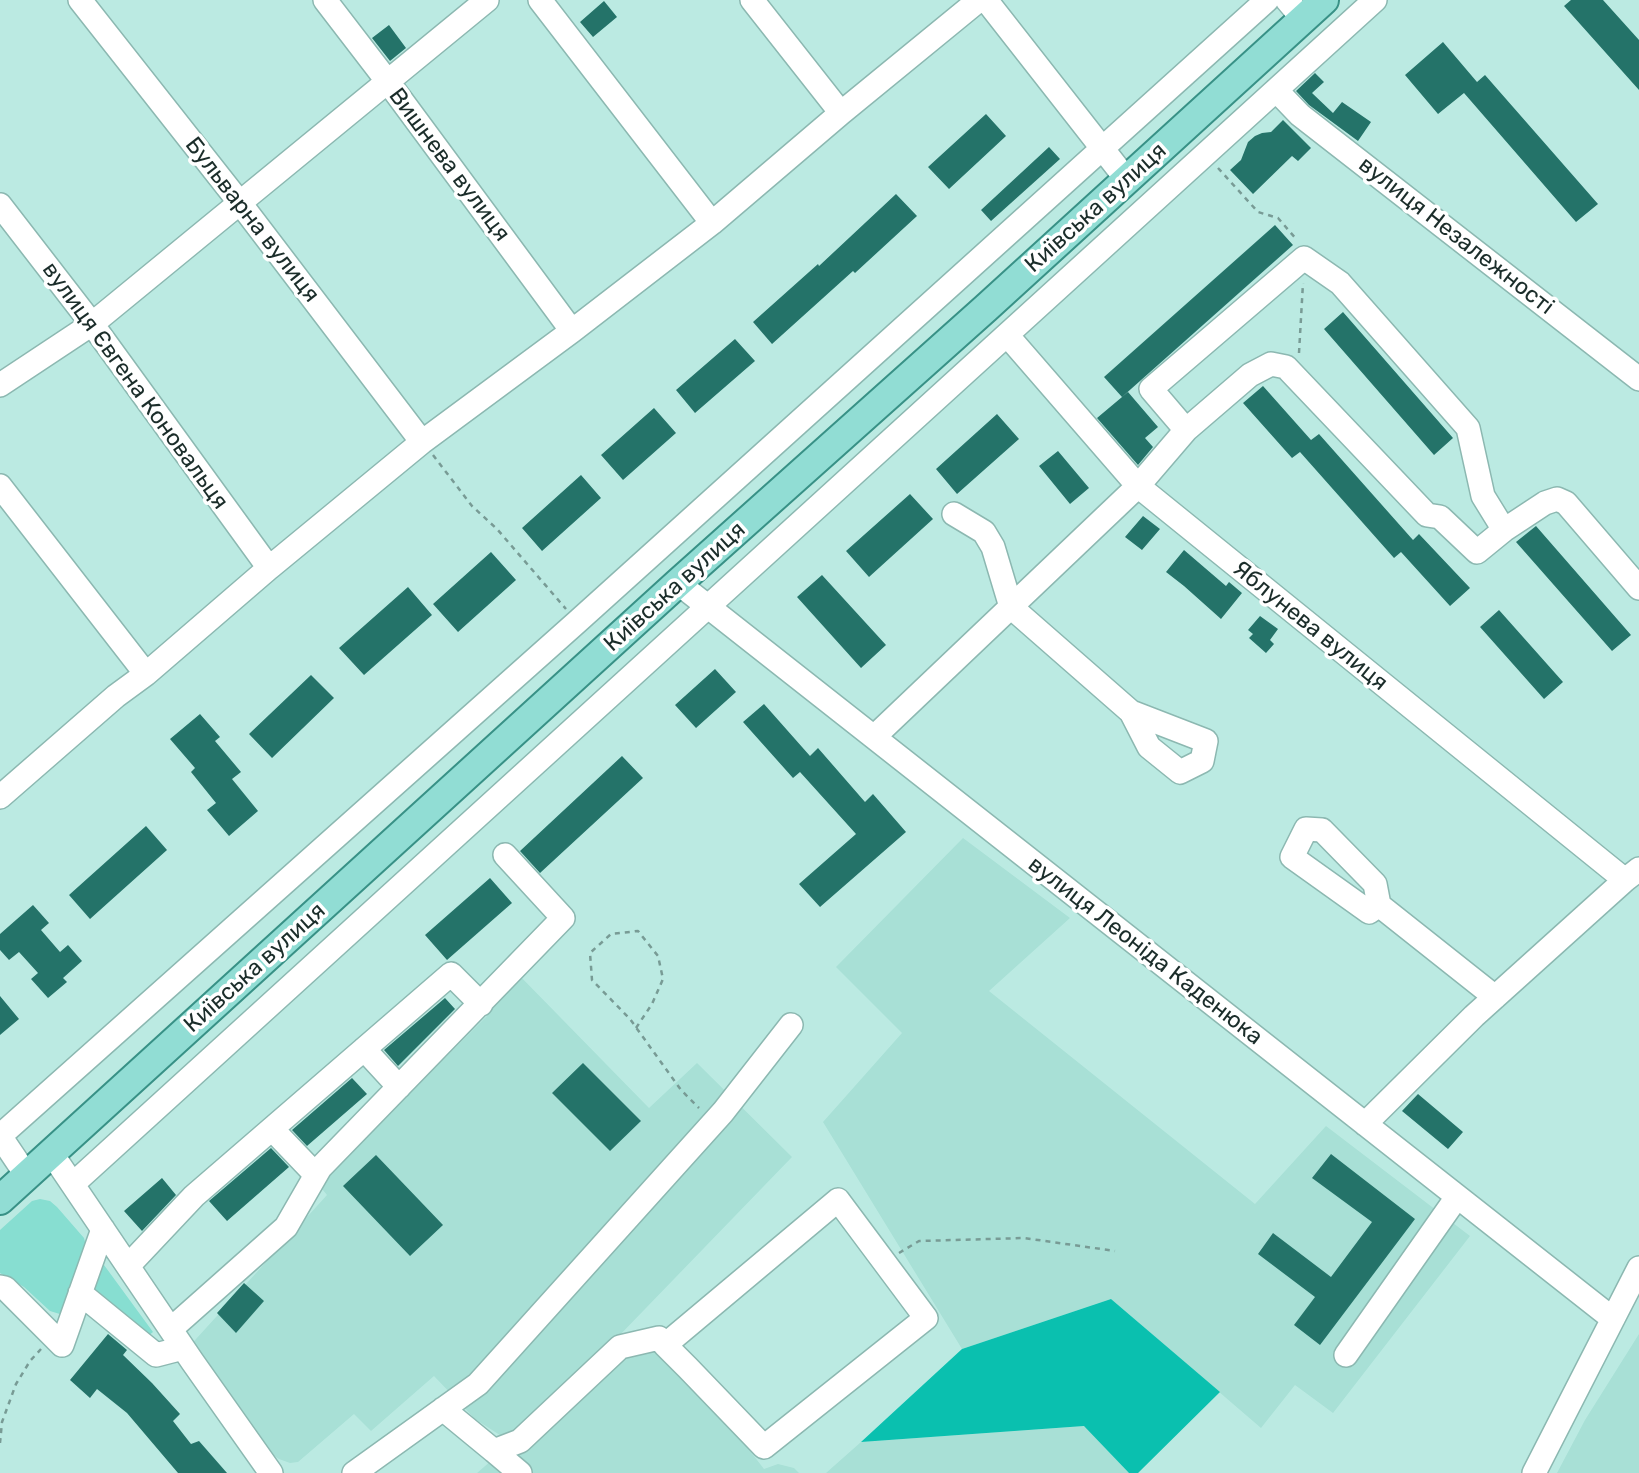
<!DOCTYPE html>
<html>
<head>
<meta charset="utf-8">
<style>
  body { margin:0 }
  canvas { display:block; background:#bbeae2 }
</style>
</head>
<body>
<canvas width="1639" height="1473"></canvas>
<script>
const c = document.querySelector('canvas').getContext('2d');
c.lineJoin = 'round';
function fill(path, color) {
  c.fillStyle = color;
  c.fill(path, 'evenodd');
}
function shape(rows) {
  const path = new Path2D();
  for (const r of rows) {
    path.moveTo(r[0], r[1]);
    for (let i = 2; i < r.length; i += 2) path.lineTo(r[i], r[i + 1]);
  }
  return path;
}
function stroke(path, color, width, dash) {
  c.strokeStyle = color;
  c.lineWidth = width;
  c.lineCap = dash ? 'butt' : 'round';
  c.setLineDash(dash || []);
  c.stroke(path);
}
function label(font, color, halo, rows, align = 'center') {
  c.font = font + ' Rubik,sans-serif';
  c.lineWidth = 7;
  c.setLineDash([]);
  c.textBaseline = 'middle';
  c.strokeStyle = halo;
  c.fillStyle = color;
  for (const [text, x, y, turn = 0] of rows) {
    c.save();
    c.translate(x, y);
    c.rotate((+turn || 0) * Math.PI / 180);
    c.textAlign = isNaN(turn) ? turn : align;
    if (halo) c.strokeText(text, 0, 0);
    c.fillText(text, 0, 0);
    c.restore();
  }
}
fill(shape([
  [963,838,1070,918,989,991,1255,1204,1326,1126,1470,1236,1333,1413,1295,1385,1261,1428,1111,1299,962,1349,823,1122,902,1033,836,967],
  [516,972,649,1108,697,1063,792,1157,616,1339,506,1439,475,1419,434,1376,371,1431,354,1414,298,1462,290,1463,279,1459,270,1453,186,1350,327,1195,318,1184,487,1016,483,999],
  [1639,1334,1639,1473,1557,1473,1585,1420],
  [656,1347,684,1366,764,1469,778,1464,794,1468,799,1473,477,1473,611,1357],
  [1085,1426,1129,1473,826,1473,861,1442]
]), '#a8e0d6');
fill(shape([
  [40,1199,50,1201,57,1207,84,1238,87,1249,63,1315,50,1311,24,1287,0,1273,0,1230,32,1201],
  [99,1265,104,1265,153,1332,148,1336,94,1290,93,1280]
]), '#87ded1');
fill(shape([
  [1111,1299,1220,1392,1138,1473,1129,1473,1084,1426,861,1442,962,1349]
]), '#0ac0af');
fill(shape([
  [1571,0,1603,0,1639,40,1639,90,1564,6],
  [604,1,617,17,593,37,580,22],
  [389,25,406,48,390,61,372,38],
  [1443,42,1477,82,1485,75,1598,204,1576,222,1464,93,1438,114,1405,75],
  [1315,73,1324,82,1312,93,1333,113,1342,102,1371,122,1358,141,1309,105,1296,91],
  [986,114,1006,136,949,189,928,167],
  [1283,120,1311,148,1298,161,1292,156,1253,194,1230,170,1241,160,1248,142,1255,136,1262,133,1271,132],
  [1049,147,1060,159,991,221,981,210],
  [896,194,917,216,855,273,853,271,772,344,753,322,818,264,819,266],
  [1275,225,1293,245,1122,397,1104,377],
  [1343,312,1453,438,1434,455,1324,329],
  [735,339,755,361,695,413,676,390],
  [1263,386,1311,440,1319,434,1413,540,1419,534,1470,588,1450,606,1401,552,1394,558,1300,452,1292,458,1243,403],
  [1128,392,1158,427,1145,438,1153,447,1138,465,1097,418],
  [654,408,676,433,623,480,601,455],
  [997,414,1019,439,957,494,936,469],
  [1058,451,1089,488,1070,504,1039,466],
  [581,475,601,498,542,551,522,528],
  [910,494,933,519,869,577,846,551],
  [1143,516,1160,529,1142,550,1125,537],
  [1536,526,1631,635,1612,651,1516,542],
  [1184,550,1226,586,1229,582,1242,593,1221,619,1184,586,1166,572],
  [491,552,516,580,458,632,433,604],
  [822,575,886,645,861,668,797,597],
  [408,587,432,615,364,675,339,648],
  [1499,610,1563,682,1544,699,1480,627],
  [1260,616,1278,629,1270,640,1274,644,1266,653,1249,638,1253,634,1248,630],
  [715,669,736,692,696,728,675,705],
  [311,675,334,698,272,758,249,734],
  [764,704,810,756,818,748,865,802,873,794,906,832,820,907,799,884,856,834,800,772,793,778,743,722],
  [200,714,220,737,215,741,241,772,232,779,258,811,229,836,207,810,216,803,191,772,195,768,170,739],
  [622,756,643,778,540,873,520,851],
  [146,826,167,850,90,919,69,895],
  [490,878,512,903,447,960,425,935],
  [33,905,49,923,41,930,60,952,68,945,82,961,63,978,67,982,48,998,31,979,38,973,19,952,9,960,0,950,0,934],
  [0,996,19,1019,0,1035],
  [445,998,455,1009,398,1066,384,1050],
  [583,1063,641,1121,610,1151,552,1093],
  [352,1078,367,1094,307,1146,292,1130],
  [1418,1094,1463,1132,1448,1149,1402,1111],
  [271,1148,289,1167,227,1221,209,1201],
  [1331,1154,1415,1219,1320,1345,1294,1325,1315,1297,1258,1254,1273,1233,1331,1277,1372,1222,1312,1178],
  [376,1155,443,1225,410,1256,343,1186],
  [162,1178,176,1195,142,1231,124,1211],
  [244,1283,264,1301,236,1333,217,1313],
  [108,1334,127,1350,123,1355,152,1383,180,1414,173,1421,191,1444,199,1441,227,1473,178,1473,127,1413,97,1389,90,1398,70,1380]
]), '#247369');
const minor = shape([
  [80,0,240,203,422,442],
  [325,0,388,82,572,331],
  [540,0,712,223],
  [752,0,841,113],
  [986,0,1127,180],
  [1287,0,1303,19],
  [1276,90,1300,115,1639,379],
  [0,205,92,324,269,568],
  [1007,335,1138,486,1625,880],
  [0,385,92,324,487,0],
  [0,486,146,674],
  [954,514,984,532,993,547,1011,607,1131,712,1206,741,1202,761,1180,772,1149,747,1131,712],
  [1504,530,1545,503,1557,499,1566,503,1639,588],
  [678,583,1613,1319],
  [874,737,1138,486,1186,430,1151,389,1304,258,1340,283,1468,428,1483,496,1504,530,1477,552,1440,517,1427,515,1286,367,1271,364,1250,375,1186,430],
  [0,797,116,696,146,674,269,568,422,442,572,331,712,223,841,113,979,0],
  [1379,905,1369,912,1292,857,1306,829,1322,830,1375,884,1379,905,1495,997],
  [364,1049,399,1087],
  [1365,1124,1474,1016,1625,880,1639,869],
  [272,1129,316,1175],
  [0,1136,577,622,1267,0],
  [0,1136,27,1176],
  [52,1154,192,1361,271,1473],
  [73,1184,1375,0],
  [128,1266,194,1196,451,974,481,1004],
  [0,1287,5,1288,62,1345,103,1229],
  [80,1293,156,1355,183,1348],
  [171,1329,286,1227,320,1168,563,918,505,855],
  [1346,1355,1457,1197],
  [443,1409,494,1451,520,1441,620,1347,659,1338,665,1345,688,1368,764,1447,926,1318,838,1200,665,1345],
  [494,1451,520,1473],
  [354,1473,478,1384,723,1112,791,1025],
  [1534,1473,1639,1268]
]);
const major = shape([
  [0,1200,678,583,986,308,1324,0]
]);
stroke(minor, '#8cb8b1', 26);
stroke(major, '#389186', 32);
stroke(shape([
  [1218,168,1258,212,1278,218,1297,240],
  [1299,353,1303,283],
  [433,455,472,506,497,529,566,609],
  [636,1028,652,1004,663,979,658,956,638,931,611,934,590,953,592,980,630,1019,681,1090,699,1108],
  [899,1253,919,1241,1024,1238,1115,1251],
  [0,1443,2,1422,16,1384,30,1361,41,1349]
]), '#789b95', 2.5, [5, 5]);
stroke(minor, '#fff', 23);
stroke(major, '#91ddd4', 28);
label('23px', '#1b2d2a', '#fff', [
  ["Вишнева вулиця",449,165,53],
  ["Київська вулиця",1096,208,-42],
  ["Бульварна вулиця",252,220,52],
  ["вулиця Незалежності",1456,236,38],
  ["вулиця Євгена Коновальця",135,386,54],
  ["Київська вулиця",675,587,-42],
  ["Яблунева вулиця",1310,626,39],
  ["вулиця Леоніда Каденюка",1145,951,38],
  ["Київська вулиця",255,968,-42]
]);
</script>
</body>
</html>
